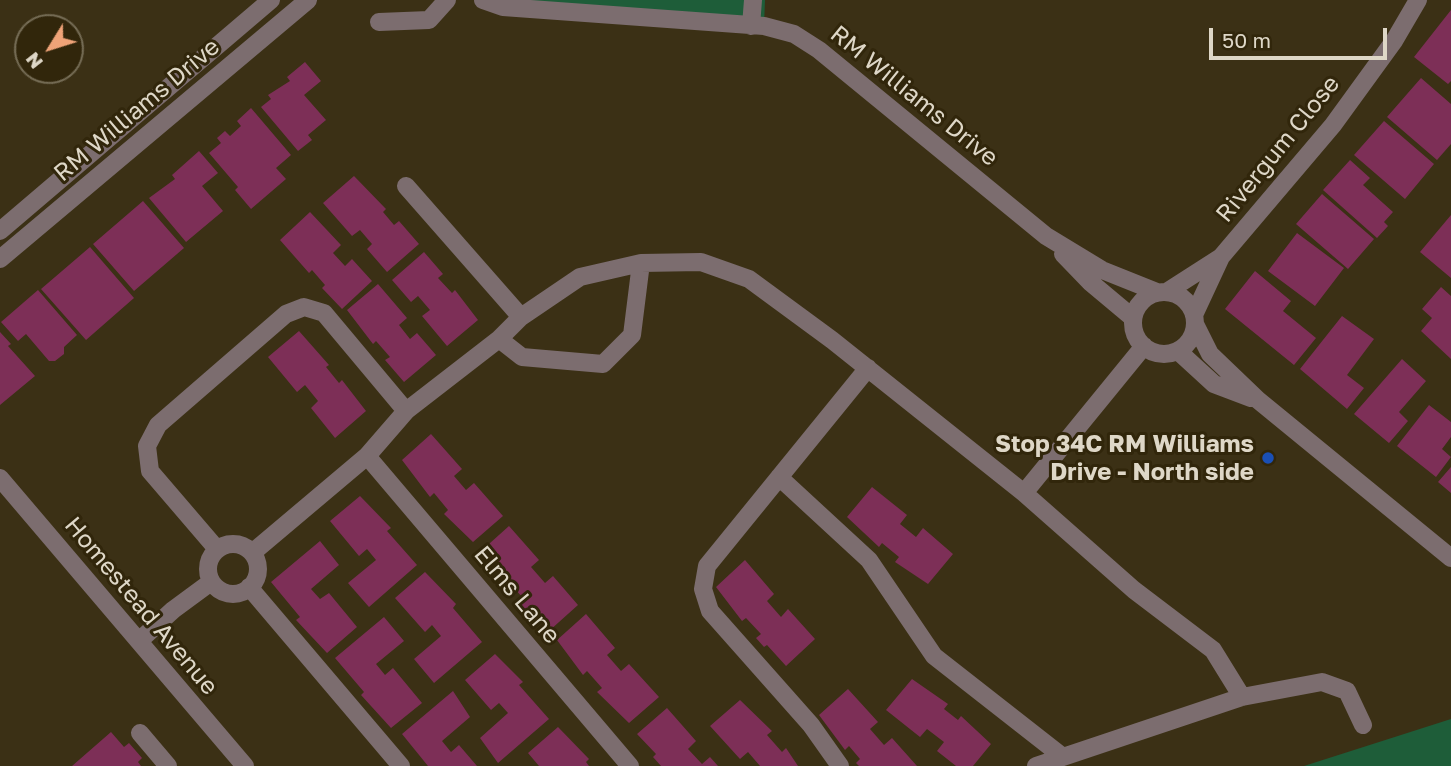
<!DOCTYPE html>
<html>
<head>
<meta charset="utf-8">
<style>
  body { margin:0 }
  #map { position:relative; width:1451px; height:766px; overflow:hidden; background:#3b3015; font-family:"Golos Text",sans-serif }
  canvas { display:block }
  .north { position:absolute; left:14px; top:14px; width:70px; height:70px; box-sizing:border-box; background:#31260b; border:2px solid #766d56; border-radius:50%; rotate:232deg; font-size:19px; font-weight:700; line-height:28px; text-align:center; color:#ded7c7 }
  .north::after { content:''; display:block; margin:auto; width:24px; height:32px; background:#efa378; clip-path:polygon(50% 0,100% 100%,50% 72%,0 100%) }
  .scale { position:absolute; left:1209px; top:28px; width:178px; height:32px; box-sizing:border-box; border:4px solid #ded7c7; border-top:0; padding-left:9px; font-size:21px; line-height:24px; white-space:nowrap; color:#ded7c7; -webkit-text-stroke:5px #31260b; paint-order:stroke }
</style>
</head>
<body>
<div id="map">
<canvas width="1451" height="766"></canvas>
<div class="north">N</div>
<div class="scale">50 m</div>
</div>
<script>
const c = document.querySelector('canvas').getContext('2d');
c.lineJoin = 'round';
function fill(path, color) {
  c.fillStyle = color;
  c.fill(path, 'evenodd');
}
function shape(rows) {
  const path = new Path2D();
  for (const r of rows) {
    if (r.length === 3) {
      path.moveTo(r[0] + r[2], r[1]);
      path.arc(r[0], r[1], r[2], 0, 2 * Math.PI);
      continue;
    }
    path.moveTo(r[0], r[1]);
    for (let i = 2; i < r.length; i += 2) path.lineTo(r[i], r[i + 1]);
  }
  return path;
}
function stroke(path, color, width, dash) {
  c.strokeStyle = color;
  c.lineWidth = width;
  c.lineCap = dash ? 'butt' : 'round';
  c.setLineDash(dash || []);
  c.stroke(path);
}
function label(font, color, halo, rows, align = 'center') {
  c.font = font + ' "Golos Text",sans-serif';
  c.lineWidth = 6;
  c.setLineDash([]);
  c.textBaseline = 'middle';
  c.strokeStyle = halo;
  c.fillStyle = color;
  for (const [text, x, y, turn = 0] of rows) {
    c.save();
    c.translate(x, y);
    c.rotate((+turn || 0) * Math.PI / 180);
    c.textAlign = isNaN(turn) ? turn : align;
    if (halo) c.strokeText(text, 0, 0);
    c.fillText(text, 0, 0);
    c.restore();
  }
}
fill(shape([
  [480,0,765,0,764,26],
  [1451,719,1451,766,1304,766]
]), '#1e5d39');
fill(shape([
  [1451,10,1451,81,1448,84,1414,57],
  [305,62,321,81,304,95,326,120,308,135,312,140,298,151,261,107,271,99,268,95,290,81,287,77],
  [1421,78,1451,104,1451,144,1437,160,1387,117],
  [251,108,291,155,276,168,286,179,251,209,235,190,238,187,209,153,221,143,217,138,225,131,230,136,241,126,237,121],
  [1384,121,1434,164,1405,199,1354,155],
  [199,151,218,173,202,186,223,211,186,242,149,198,175,179,172,175],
  [1350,160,1370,178,1363,185,1393,212,1384,222,1388,226,1377,238,1323,190],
  [354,176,386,209,383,212,394,225,399,221,419,244,387,272,367,249,372,244,360,230,352,236,323,203],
  [1322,194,1374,239,1348,269,1296,224],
  [143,201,184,248,134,291,93,244],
  [310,212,341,245,333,253,345,266,352,259,372,281,342,309,322,288,325,285,312,270,309,273,280,240],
  [1451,215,1451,278,1420,252],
  [1297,233,1344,268,1315,306,1268,271],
  [90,247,134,298,86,340,41,289],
  [424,252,443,274,438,278,452,293,455,290,478,320,447,346,422,316,430,310,418,296,411,302,392,280],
  [1255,271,1291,301,1283,311,1316,338,1294,365,1225,309],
  [378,284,407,318,399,325,410,339,417,333,436,355,404,382,385,360,390,357,376,341,373,344,347,310],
  [1441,287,1451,296,1451,359,1421,331,1432,318,1422,309],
  [38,290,77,335,64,347,64,354,55,361,49,361,26,334,18,341,1,322],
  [1342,316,1374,339,1347,375,1364,388,1347,409,1300,369],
  [299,331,329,365,326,367,339,383,342,380,366,411,335,438,311,408,318,401,305,385,297,392,268,357],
  [0,332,11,344,8,346,35,376,0,405],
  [1402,359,1426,381,1399,412,1408,421,1389,443,1354,414],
  [1429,405,1451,422,1451,437,1442,449,1451,457,1436,477,1397,446],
  [431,434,462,469,454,476,466,490,474,483,503,516,473,542,444,514,448,510,434,493,430,497,402,460],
  [1451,467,1451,493,1438,482],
  [872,487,907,515,900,524,916,537,923,528,953,554,928,584,895,562,899,557,882,543,879,547,847,517],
  [360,496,391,528,387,531,417,565,369,607,348,583,376,560,367,549,359,556,330,521],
  [509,526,539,560,531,567,545,583,553,576,578,605,549,631,531,611,528,613,520,604,525,600,510,584,506,587,480,552],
  [320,541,339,565,311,589,320,599,329,593,357,627,327,653,296,620,300,617,271,582],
  [745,560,774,594,767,601,781,617,788,609,815,639,786,666,767,645,764,647,756,638,761,634,746,618,742,621,716,587],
  [425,572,456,604,453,608,482,642,434,683,414,659,441,636,432,625,425,632,395,598],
  [586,614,615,648,607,655,621,671,629,664,659,697,629,723,597,692,602,688,587,671,583,675,557,640],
  [384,617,404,641,376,664,385,675,393,668,422,703,391,728,361,695,364,692,335,658],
  [495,654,523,682,519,685,549,719,498,763,480,738,508,713,499,703,491,710,465,680],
  [912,679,948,704,944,709,958,720,961,716,991,744,973,766,956,766,937,751,944,742,927,729,920,737,886,710],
  [848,689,878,722,870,729,884,745,892,738,917,766,859,766,856,763,860,759,849,746,845,750,819,715],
  [453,691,470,717,442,741,451,752,459,745,477,766,428,766,402,734],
  [740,700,772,731,767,735,782,752,786,748,798,766,760,766,748,752,740,759,710,726],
  [667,708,696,741,688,749,702,764,710,757,718,766,661,766,653,757,656,754,637,734],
  [558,727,589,759,586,762,589,766,539,766,528,753],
  [111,732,124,747,129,743,142,758,138,762,141,766,72,766]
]), '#7d2f57');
stroke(shape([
  [483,0,503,7,764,26,794,34,819,50,1046,236,1102,270,1157,292],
  [379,22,429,20,447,0],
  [751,26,753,0],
  [406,186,521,317],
  [0,231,271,0],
  [1063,254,1090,282,1133,318],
  [0,259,308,0],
  [1168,291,1221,257],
  [1164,323,31],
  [1194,315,1221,257,1333,125,1394,41,1418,0],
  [1195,324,1210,354,1258,400,1451,558],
  [499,339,522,357,603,364,632,335,641,263],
  [1178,351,1214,384,1251,398],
  [367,456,630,766],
  [779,477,869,560,934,656,1063,757],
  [0,478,245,766],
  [1024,493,1144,346],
  [233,569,25],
  [216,548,150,471,147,446,158,425,286,314,304,307,324,313,406,411],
  [252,553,367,456,406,411,499,339,521,317,580,277,641,263,701,262,749,279,832,340,1024,493,1134,590,1213,650,1242,697],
  [249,587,401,766],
  [139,641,173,610,211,582],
  [140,733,168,766],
  [840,766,811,725,710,611,703,589,707,566,868,368],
  [1036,766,1242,697,1322,682,1347,691,1363,725]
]), '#7c6d6f', 18);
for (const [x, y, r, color] of [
  [1268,458,7,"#1a4fb4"]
]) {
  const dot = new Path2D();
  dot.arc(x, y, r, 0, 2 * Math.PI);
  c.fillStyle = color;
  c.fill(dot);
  stroke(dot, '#31260b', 2.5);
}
label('24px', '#ded7c7', '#31260b', [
  ["RM Williams Drive",914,96,39],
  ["RM Williams Drive",137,110,-40],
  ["Rivergum Close",1278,149,-51],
  ["Elms Lane",517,595,50],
  ["Homestead Avenue",141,606,50]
]);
label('bold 24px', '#ded7c7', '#31260b', [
  ["Stop 34C RM Williams",1254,444],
  ["Drive - North side",1254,472]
], 'right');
</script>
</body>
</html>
